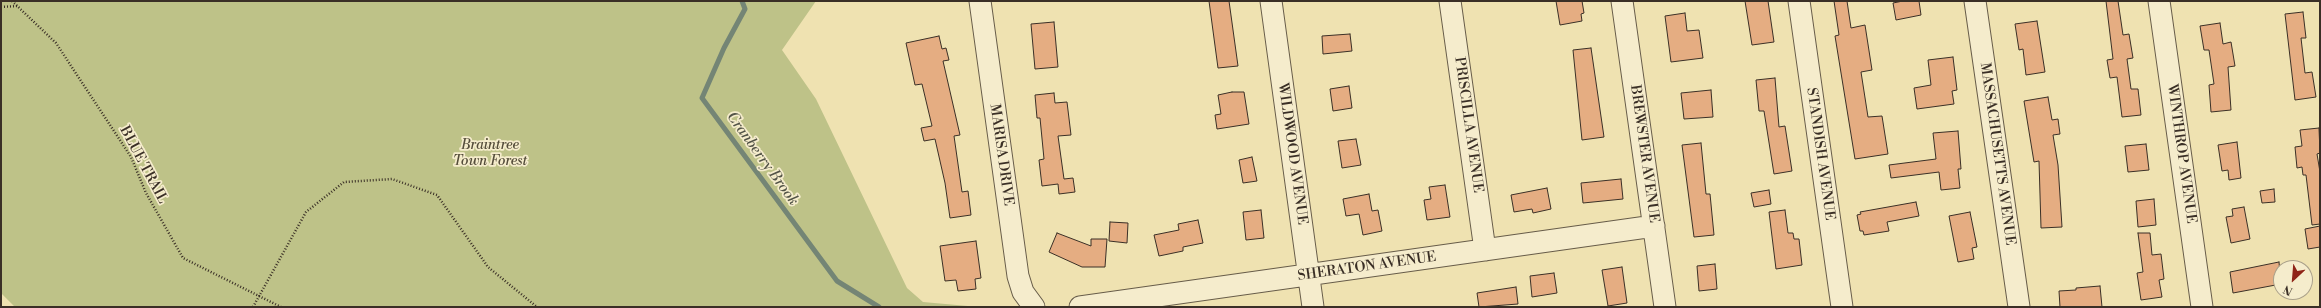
<!DOCTYPE html>
<html>
<head>
<meta charset="utf-8">
<style>
  body { margin:0 }
  #map { position:relative; width:2321px; height:308px; overflow:hidden; background:#efe2b1; font-family:"Libre Bodoni",serif }
  canvas { display:block }
  .frame { position:absolute; inset:0; border:2px solid #3a2f26; pointer-events:none }
  .north { position:absolute; left:2273px; top:260px; width:40px; height:40px; box-sizing:border-box; background:#f5eccc; border:1px solid #aaa08a; border-radius:50%; rotate:206deg; font-size:11px; font-weight:700; line-height:16px; text-align:center; color:#3a2f26 }
  .north::after { content:''; display:block; margin:auto; width:14px; height:18px; background:#8f2418; clip-path:polygon(50% 0,100% 100%,50% 72%,0 100%) }
</style>
</head>
<body>
<div id="map">
<canvas width="2321" height="308"></canvas>
<div class="frame"></div>
<div class="north">N</div>
</div>
<script>
const c = document.querySelector('canvas').getContext('2d');
c.lineJoin = 'round';
function fill(path, color) {
  c.fillStyle = color;
  c.fill(path, 'evenodd');
}
function shape(rows) {
  const path = new Path2D();
  for (const r of rows) {
    path.moveTo(r[0], r[1]);
    for (let i = 2; i < r.length; i += 2) path.lineTo(r[i], r[i + 1]);
  }
  return path;
}
function stroke(path, color, width, dash) {
  c.strokeStyle = color;
  c.lineWidth = width;
  c.lineCap = dash ? 'butt' : 'round';
  c.setLineDash(dash || []);
  c.stroke(path);
}
function label(font, color, halo, rows, align = 'center') {
  c.font = font + ' "Libre Bodoni",serif';
  c.lineWidth = 3.5;
  c.setLineDash([]);
  c.textBaseline = 'middle';
  c.strokeStyle = halo;
  c.fillStyle = color;
  for (const [text, x, y, turn = 0] of rows) {
    c.save();
    c.translate(x, y);
    c.rotate((+turn || 0) * Math.PI / 180);
    c.textAlign = isNaN(turn) ? turn : align;
    if (halo) c.strokeText(text, 0, 0);
    c.fillText(text, 0, 0);
    c.restore();
  }
}
fill(shape([
  [1,1,816,1,782,50,816,99,907,288,923,302,979,307,15,307,1,293]
]), '#bec288');
stroke(shape([
  [742,1,745,9,724,48,702,98,837,281,879,307]
]), '#748575', 5);
const building = shape([
  [1209,1,1229,1,1238,66,1218,68,1209,1],
  [1556,1,1582,1,1584,13,1581,14,1582,21,1560,25,1556,1],
  [1745,1,1768,1,1774,42,1752,45,1745,1],
  [1834,1,1847,1,1851,28,1865,25,1872,70,1861,72,1868,117,1882,116,1888,154,1855,159,1835,36,1839,35,1834,1],
  [1903,1,1919,1,1921,15,1896,20,1893,3,1903,1],
  [2106,1,2118,1,2123,35,2129,34,2133,58,2127,59,2131,89,2138,89,2141,115,2122,117,2117,77,2110,78,2107,60,2113,59,2106,1],
  [2303,12,2306,38,2301,38,2305,73,2312,72,2316,97,2295,100,2285,14,2303,12],
  [1685,13,1687,31,1699,30,1703,58,1671,62,1665,16,1685,13],
  [2037,21,2045,72,2026,75,2023,49,2019,50,2015,24,2037,21],
  [1054,22,1058,67,1035,69,1031,24,1054,22],
  [2220,23,2223,44,2231,42,2235,66,2228,67,2231,110,2211,112,2209,85,2214,84,2209,50,2204,50,2200,26,2220,23],
  [1350,34,1352,51,1323,54,1322,36,1350,34],
  [939,36,942,49,946,48,949,60,943,61,960,135,954,136,962,192,968,191,971,215,950,218,945,183,935,139,924,141,921,128,932,126,922,84,915,85,906,43,939,36],
  [1591,48,1604,137,1582,140,1573,50,1591,48],
  [1953,57,1957,90,1952,91,1954,104,1917,109,1914,88,1931,85,1928,60,1953,57],
  [1775,78,1779,127,1785,126,1792,171,1774,174,1764,111,1759,111,1756,80,1775,78],
  [1349,86,1352,108,1333,111,1330,89,1349,86],
  [1711,90,1713,117,1684,119,1681,93,1711,90],
  [1232,92,1244,92,1249,124,1217,129,1215,115,1221,114,1218,95,1232,92],
  [1054,93,1055,103,1067,102,1071,135,1058,136,1064,179,1073,178,1075,192,1059,194,1058,184,1042,186,1039,160,1044,159,1040,118,1037,118,1035,95,1054,93],
  [2048,97,2052,120,2058,119,2060,134,2053,135,2058,165,2062,227,2041,228,2039,161,2034,162,2024,101,2048,97],
  [2319,128,2320,153,2317,154,2320,172,2320,224,2312,225,2306,175,2303,175,2302,167,2297,168,2295,147,2302,146,2300,130,2319,128],
  [1958,131,1961,169,1958,169,1960,188,1941,190,1939,172,1891,178,1889,165,1936,159,1933,133,1958,131],
  [1356,139,1361,165,1342,168,1338,141,1356,139],
  [2237,142,2241,178,2229,180,2228,170,2222,171,2218,145,2237,142],
  [1701,143,1706,194,1710,194,1714,235,1694,237,1682,145,1701,143],
  [2146,144,2149,170,2128,172,2125,146,2146,144],
  [1252,157,1257,181,1243,183,1239,160,1252,157],
  [1621,179,1623,199,1583,203,1581,183,1621,179],
  [1445,185,1450,217,1427,220,1424,200,1431,199,1429,187,1445,185],
  [1547,188,1551,209,1533,213,1532,209,1514,212,1511,195,1547,188],
  [2274,189,2275,202,2262,203,2260,191,2274,189],
  [1769,190,1771,204,1754,207,1751,193,1769,190],
  [1369,194,1372,211,1378,210,1382,231,1363,235,1359,214,1346,216,1343,199,1369,194],
  [2154,199,2156,225,2138,227,2136,201,2154,199],
  [1916,202,1919,216,1887,222,1889,231,1864,235,1863,231,1860,231,1857,215,1861,214,1860,212,1916,202],
  [2244,207,2250,239,2231,243,2226,217,2233,216,2232,209,2244,207],
  [1261,210,1264,238,1246,240,1243,212,1261,210],
  [1785,210,1788,233,1793,233,1794,239,1799,239,1802,265,1776,269,1769,212,1785,210],
  [1970,212,1977,247,1972,248,1974,259,1958,262,1949,216,1970,212],
  [1198,220,1203,243,1183,247,1183,251,1159,256,1154,235,1179,230,1178,224,1198,220],
  [1110,222,1128,223,1127,243,1109,241,1110,222],
  [2320,226,2320,247,2308,249,2305,229,2320,226],
  [1057,233,1091,246,1091,239,1107,239,1105,267,1082,267,1049,252,1057,233],
  [2138,233,2150,233,2152,255,2161,254,2164,279,2159,280,2162,297,2141,300,2137,273,2143,272,2138,233],
  [976,241,981,278,975,279,976,289,958,291,956,280,945,281,940,246,976,241],
  [2279,262,2281,284,2233,293,2230,272,2279,262],
  [1715,264,1717,289,1699,291,1697,266,1715,264],
  [1622,267,1627,303,1608,306,1602,270,1622,267],
  [1554,273,1557,293,1532,297,1530,276,1554,273],
  [2100,286,2102,307,2060,307,2059,291,2076,290,2076,288,2100,286],
  [1516,287,1518,304,1479,307,1477,293,1516,287]
]);
fill(building, '#e5ad82');
stroke(building, '#3a2f26', 1);
const minor = shape([
  [980,1,1018,276,1023,292,1034,307],
  [1271,1,1313,307],
  [1450,1,1485,250],
  [1622,1,1665,307],
  [1799,1,1842,307],
  [1975,1,2019,307],
  [2159,1,2202,307],
  [1080,307,1654,226]
]);
stroke(minor, '#675c49', 23);
stroke(shape([
  [12,1,56,43,131,157,146,193,183,258,281,307],
  [1,7,17,6],
  [253,307,306,212,344,182,392,179,437,195,488,267,537,307]
]), '#3a2f26', 2.5, [1, 2]);
stroke(minor, '#f5eccc', 21);
label('14px', '#3a2f26', '#f5eccc', [
  ["PRISCILLA AVENUE",1468,125,82],
  ["WILDWOOD AVENUE",1292,154,82],
  ["BREWSTER AVENUE",1644,154,82],
  ["STANDISH AVENUE",1820,154,82],
  ["MASSACHUSETTS AVENUE",1997,154,82],
  ["WINTHROP AVENUE",2181,154,82],
  ["MARISA DRIVE",1001,155,82],
  ["BLUE TRAIL",143,165,62],
  ["SHERATON AVENUE",1367,267,-8]
]);
label('italic 14px', '#544c3a', '#f5eccc', [
  ["Braintree",490,146],
  ["Town Forest",490,162]
]);
label('italic 15px', '#525347', '#f5eccc', [
  ["Cranberry Brook",762,159,54]
]);
</script>
</body>
</html>
